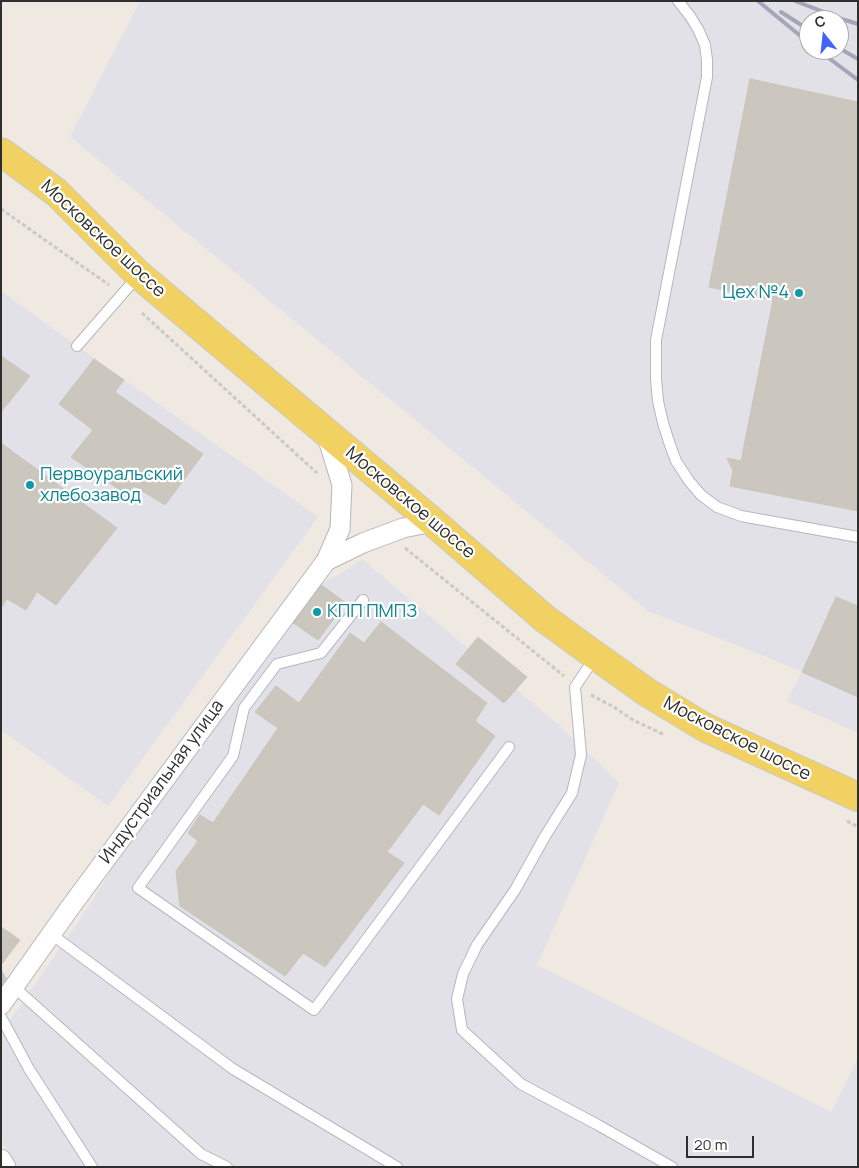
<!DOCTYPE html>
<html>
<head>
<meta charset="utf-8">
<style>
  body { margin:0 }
  #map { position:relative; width:859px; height:1168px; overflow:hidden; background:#efe9e1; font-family:Manrope,sans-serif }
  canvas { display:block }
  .frame { position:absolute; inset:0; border:2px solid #2e2e2e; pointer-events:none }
  .north { position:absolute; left:799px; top:10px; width:50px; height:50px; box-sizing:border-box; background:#fff; border:1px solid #ababab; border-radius:50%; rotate:344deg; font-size:14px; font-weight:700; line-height:20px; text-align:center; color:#2e2e2e }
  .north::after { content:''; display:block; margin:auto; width:18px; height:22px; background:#4264fb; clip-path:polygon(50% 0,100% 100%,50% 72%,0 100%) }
  .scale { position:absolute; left:686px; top:1136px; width:68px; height:22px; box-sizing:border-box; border:2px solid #2e2e2e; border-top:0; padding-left:6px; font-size:15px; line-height:18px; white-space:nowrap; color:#2e2e2e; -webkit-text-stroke:4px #fff; paint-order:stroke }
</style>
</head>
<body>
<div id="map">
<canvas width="859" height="1168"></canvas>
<div class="frame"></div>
<div class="north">С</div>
<div class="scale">20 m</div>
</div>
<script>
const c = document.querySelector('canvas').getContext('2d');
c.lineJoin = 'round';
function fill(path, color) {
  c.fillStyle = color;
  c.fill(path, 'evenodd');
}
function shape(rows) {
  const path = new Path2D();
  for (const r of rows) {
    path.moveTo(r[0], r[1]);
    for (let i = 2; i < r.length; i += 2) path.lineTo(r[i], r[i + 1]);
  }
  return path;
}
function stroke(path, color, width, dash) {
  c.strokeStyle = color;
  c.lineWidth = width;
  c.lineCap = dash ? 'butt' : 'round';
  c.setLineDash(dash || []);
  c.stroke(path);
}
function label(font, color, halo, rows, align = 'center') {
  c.font = font + ' Manrope,sans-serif';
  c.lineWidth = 4.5;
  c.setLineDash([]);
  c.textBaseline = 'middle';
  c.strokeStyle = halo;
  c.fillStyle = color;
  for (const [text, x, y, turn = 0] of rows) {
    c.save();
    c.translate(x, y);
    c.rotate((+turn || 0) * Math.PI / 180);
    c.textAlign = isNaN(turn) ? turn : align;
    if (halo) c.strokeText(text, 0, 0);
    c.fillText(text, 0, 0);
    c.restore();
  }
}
fill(shape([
  [140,1,858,1,858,733,787,701,802,672,757,653,648,611,70,137],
  [809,20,839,20,839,50,809,50],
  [1,291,77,346,318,517,108,806,1,730],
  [362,559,559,725,619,783,537,965,831,1112,858,1058,858,1167,18,1167,1,1141,1,1033,89,906,140,822,312,588,341,573]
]), '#e3e1e8');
const building = shape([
  [750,79,858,102,858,511,730,486,733,471,727,458,741,461,773,300,709,287,750,79],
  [1,356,30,376,1,412,1,356],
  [94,359,124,380,115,392,203,454,165,505,134,486,127,495,71,457,93,430,59,404,94,359],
  [1,443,117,528,56,605,37,592,26,610,7,599,1,608,1,443],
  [320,584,346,603,318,640,289,620,320,584],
  [836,597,858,606,858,697,802,672,836,597],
  [381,622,487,703,475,721,495,736,439,815,423,804,387,852,404,863,325,967,303,953,285,976,180,906,176,871,198,841,188,833,200,815,213,823,278,728,255,712,276,686,299,703,350,633,364,643,381,622],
  [478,637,527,677,504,703,456,664,478,637],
  [1,927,20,940,1,965,1,927],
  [1,969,6,979,1,987,1,969]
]);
fill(building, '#cbc7bf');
stroke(building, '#cbc5ba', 1);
const service = shape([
  [678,1,690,16,698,29,705,45,707,60,707,77,656,340,656,379,658,401,663,423,670,445,676,461,689,481,701,495,717,507,741,516,858,537],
  [77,346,138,276],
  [363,600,321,653,277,664,244,708,233,756,138,888,314,1010,509,747],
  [595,657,575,687,581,755,572,793,544,838,515,890,477,945,463,974,457,999,462,1030,521,1084,598,1125,672,1167],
  [51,934,233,1069,397,1167],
  [14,987,201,1154,227,1167],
  [1,1017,29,1069,92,1167]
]);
const minor = shape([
  [326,561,363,543,403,528,433,522],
  [1,1005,69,909,326,561,340,529,342,485,326,433],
  [1,1159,6,1167]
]);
const primary = shape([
  [1,152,56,192,139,275,433,522,544,618,596,656,648,693,706,728,858,797]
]);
stroke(service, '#b4b7c1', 12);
stroke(minor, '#b4b7c1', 21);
stroke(primary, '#c9c9c9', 30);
stroke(shape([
  [1,209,109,285],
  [142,313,317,473],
  [405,548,564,676],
  [591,695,614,707,633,720,665,735],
  [847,821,858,827]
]), '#c9c9c9', 3, [4, 2.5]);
stroke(service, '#fff', 10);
stroke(minor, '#fff', 19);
stroke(primary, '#f2d163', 28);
stroke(shape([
  [758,1,809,43],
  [795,1,845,20,858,24],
  [781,12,809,30],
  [839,48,858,59],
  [818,50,858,80]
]), '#a3a6b8', 4);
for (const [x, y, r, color] of [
  [799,293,5,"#0f9aa8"],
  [30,485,5,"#0f9aa8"],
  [317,612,5,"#0f9aa8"]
]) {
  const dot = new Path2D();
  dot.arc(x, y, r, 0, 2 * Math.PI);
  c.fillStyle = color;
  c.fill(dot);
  stroke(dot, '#fff', 2);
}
label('18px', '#2e2e2e', '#fff', [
  ["Московское шоссе",103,239,43],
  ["Московское шоссе",410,503,40],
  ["Московское шоссе",737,739,27],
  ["Индустриальная улица",162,782,-54]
]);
label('18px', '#0d838f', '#fff', [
  ["Цех №4",789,293,"right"],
  ["Первоуральский",40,475],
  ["хлебозавод",40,496],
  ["КПП ПМПЗ",327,612]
], 'left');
</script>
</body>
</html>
